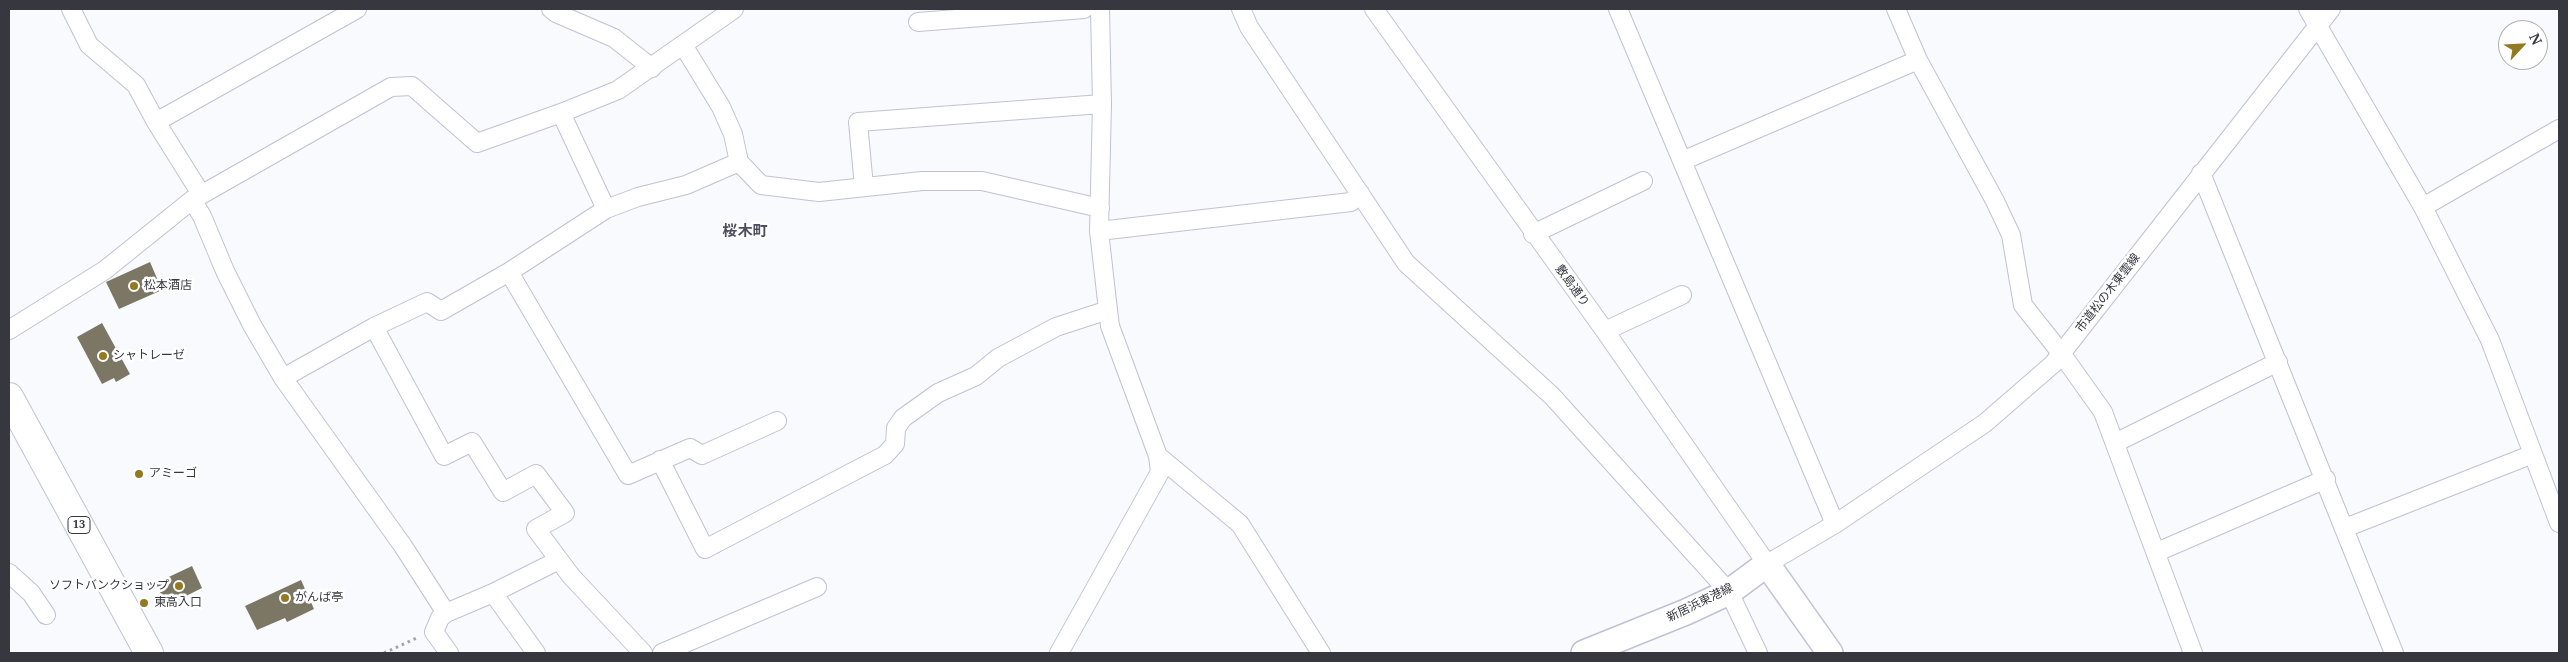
<!DOCTYPE html>
<html>
<head>
<meta charset="utf-8">
<style>
  body { margin:0 }
  #map { position:relative; width:2568px; height:662px; overflow:hidden; background:#f9fafe; font-family:"Noto Serif",serif }
  canvas { display:block }
  .frame { position:absolute; inset:0; border:10px solid #37383f; pointer-events:none }
  .north { position:absolute; left:2498px; top:20px; width:50px; height:50px; box-sizing:border-box; background:#fff; border:1px solid #afafb2; border-radius:50%; rotate:65deg; font-size:14px; font-weight:700; line-height:20px; text-align:center; color:#37383f }
  .north::after { content:''; display:block; margin:auto; width:18px; height:22px; background:#927a20; clip-path:polygon(50% 0,100% 100%,50% 72%,0 100%) }
</style>
</head>
<body>
<div id="map">
<canvas width="2568" height="662"></canvas>
<div class="frame"></div>
<div class="north">N</div>
</div>
<script>
const c = document.querySelector('canvas').getContext('2d');
c.lineJoin = 'round';
function fill(path, color) {
  c.fillStyle = color;
  c.fill(path, 'evenodd');
}
function shape(rows) {
  const path = new Path2D();
  for (const r of rows) {
    path.moveTo(r[0], r[1]);
    for (let i = 2; i < r.length; i += 2) path.lineTo(r[i], r[i + 1]);
  }
  return path;
}
function stroke(path, color, width, dash) {
  c.strokeStyle = color;
  c.lineWidth = width;
  c.lineCap = dash ? 'butt' : 'round';
  c.setLineDash(dash || []);
  c.stroke(path);
}
function label(font, color, halo, rows, align = 'center') {
  c.font = font + ' "Noto Serif","Noto Sans JP",serif';
  c.lineWidth = 5;
  c.setLineDash([]);
  c.textBaseline = 'middle';
  c.strokeStyle = halo;
  c.fillStyle = color;
  for (const [text, x, y, turn = 0] of rows) {
    c.save();
    c.translate(x, y);
    c.rotate((+turn || 0) * Math.PI / 180);
    c.textAlign = isNaN(turn) ? turn : align;
    if (halo) c.strokeText(text, 0, 0);
    c.fillText(text, 0, 0);
    c.restore();
  }
}
fill(shape([
  [150,262,162,290,119,309,106,282],
  [102,323,130,374,116,382,114,378,102,384,77,337],
  [192,566,202,588,166,606,156,583],
  [301,580,314,609,287,622,285,618,257,630,245,606]
]), '#7c7765');
const street = shape([
  [71,9,89,45,136,85,156,122],
  [551,9,556,13,614,38,652,68],
  [1241,9,1249,27,1406,263,1552,396,1729,592,1758,653],
  [1374,9,1605,331,1767,564,1835,524,1985,423,2053,364,2331,9],
  [1618,9,1835,524],
  [1896,9,1918,60,1995,201,2011,235,2023,305,2061,353,2103,412,2193,653],
  [2308,9,2423,207,2490,340,2559,523],
  [918,22,1084,9],
  [683,45,721,107,733,134,739,162],
  [561,113,606,209],
  [1682,161,1918,60],
  [2201,173,2394,653],
  [864,187,858,122,1102,104],
  [201,194,156,122,357,9],
  [192,200,202,216,225,271,252,325,283,378,403,546,446,613,493,593,559,560],
  [2423,207,2559,129],
  [1099,231,1351,202,1360,193],
  [1533,234,1643,181],
  [509,272,628,475,690,448,702,455,777,421],
  [374,327,444,456,472,442,503,492,536,474,565,513,536,529,571,576,643,653],
  [9,330,105,270,192,200,391,87,412,86,477,143,561,113,618,90,734,9],
  [1605,331,1682,295],
  [283,378,374,327,427,302,441,311,509,272,606,209,638,197,686,185,739,162,761,185,819,192,922,181,982,181,1100,208],
  [2115,443,2278,362],
  [1158,456,1240,524,1321,653],
  [660,460,705,549,885,455,895,444,896,428,903,418,938,393,976,376,998,358,1056,327,1108,310],
  [2345,528,2533,454],
  [2157,552,2326,479],
  [9,573,31,593,46,615],
  [493,593,536,653],
  [446,613,440,618,434,632,449,653],
  [662,653,817,587],
  [1059,653,1160,472,1158,456,1110,326,1108,310,1099,231,1102,104,1100,9]
]);
const secondary = shape([
  [1584,653,1686,612,1729,592,1767,564,1830,653]
]);
const primary = shape([
  [9,397,149,653]
]);
stroke(street, '#bfc2d5', 20);
stroke(secondary, '#bfc2d5', 28);
stroke(primary, '#bfc2d5', 30);
stroke(shape([
  [384,653,419,637]
]), '#a1a2a7', 3, [2.5, 4]);
stroke(street, '#fff', 18);
stroke(secondary, '#fff', 25);
stroke(primary, '#fff', 28);
for (const [x, y, r, color] of [
  [134,286,5,"#927a20"],
  [103,356,5,"#927a20"],
  [139,474,5,"#927a20"],
  [179,586,5,"#927a20"],
  [285,598,5,"#927a20"],
  [144,603,5,"#927a20"]
]) {
  const dot = new Path2D();
  dot.arc(x, y, r, 0, 2 * Math.PI);
  c.fillStyle = color;
  c.fill(dot);
  stroke(dot, '#fff', 2);
}
for (const [x, y, w] of [
  [79,525,22]
]) {
  const box = new Path2D();
  box.roundRect(x - w / 2, y - 8.5, w, 17, 4);
  c.fillStyle = '#fff';
  c.fill(box);
  stroke(box, '#37383f', 1);
}
label('bold 11px', '#37383f', null, [
  ["13",79,525]
]);
label('12px', '#37383f', '#fff', [
  ["松本酒店",144,286],
  ["シャトレーゼ",113,356],
  ["アミーゴ",149,474],
  ["ソフトバンクショップ",169,586,"right"],
  ["がんば亭",295,598],
  ["東高入口",154,603]
], 'left');
label('12px', '#37383f', '#fff', [
  ["敷島通り",1572,286,54],
  ["市道松の木東雲線",2108,293,-52],
  ["新居浜東港線",1700,603,-26]
]);
label('bold 15px', '#4e4f60', '#fff', [
  ["桜木町",745,232]
]);
</script>
</body>
</html>
